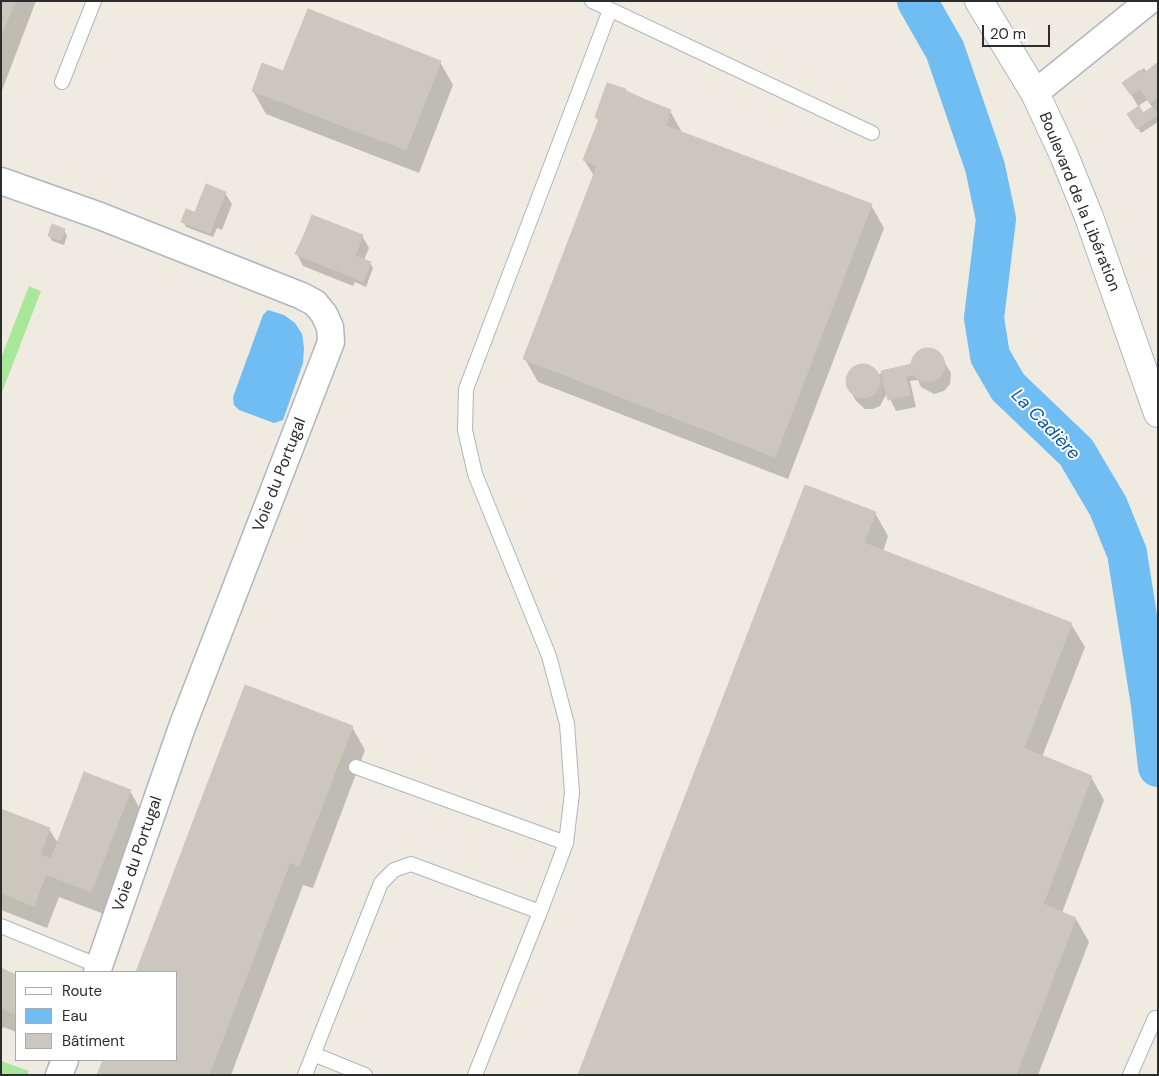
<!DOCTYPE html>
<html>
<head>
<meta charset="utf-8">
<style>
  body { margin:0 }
  #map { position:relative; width:1159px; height:1076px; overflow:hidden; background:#efebe0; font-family:"DM Sans",sans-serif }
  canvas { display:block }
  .frame { position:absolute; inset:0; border:2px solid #2d2d2d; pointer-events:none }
  .legend { position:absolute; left:15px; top:971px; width:162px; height:90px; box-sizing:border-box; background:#fff; border:1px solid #ababab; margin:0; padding:6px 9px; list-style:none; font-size:15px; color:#2d2d2d }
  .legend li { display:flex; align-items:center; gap:10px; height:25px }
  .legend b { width:25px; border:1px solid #ababab }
  .scale { position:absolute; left:982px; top:25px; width:68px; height:22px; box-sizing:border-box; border:2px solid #2d2d2d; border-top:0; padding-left:6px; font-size:15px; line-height:18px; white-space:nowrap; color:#2d2d2d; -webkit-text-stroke:4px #fff; paint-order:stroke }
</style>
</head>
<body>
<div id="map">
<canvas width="1159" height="1076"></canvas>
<div class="frame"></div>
<ul class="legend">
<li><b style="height:6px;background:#fff"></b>Route</li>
<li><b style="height:14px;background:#70bdf4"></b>Eau</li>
<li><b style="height:14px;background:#cbc7bf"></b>Bâtiment</li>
</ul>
<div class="scale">20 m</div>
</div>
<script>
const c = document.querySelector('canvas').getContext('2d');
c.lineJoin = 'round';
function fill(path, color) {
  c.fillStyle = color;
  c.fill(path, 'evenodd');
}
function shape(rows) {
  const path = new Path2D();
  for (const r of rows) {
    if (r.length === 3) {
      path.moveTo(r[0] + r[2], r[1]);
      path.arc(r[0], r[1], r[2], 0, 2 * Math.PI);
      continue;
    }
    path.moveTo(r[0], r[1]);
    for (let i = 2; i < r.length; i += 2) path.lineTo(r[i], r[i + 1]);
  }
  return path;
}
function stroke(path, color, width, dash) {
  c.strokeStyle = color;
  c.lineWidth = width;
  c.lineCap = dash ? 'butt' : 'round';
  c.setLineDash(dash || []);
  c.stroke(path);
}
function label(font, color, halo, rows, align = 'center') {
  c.font = font + ' "DM Sans",sans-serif';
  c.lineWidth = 4;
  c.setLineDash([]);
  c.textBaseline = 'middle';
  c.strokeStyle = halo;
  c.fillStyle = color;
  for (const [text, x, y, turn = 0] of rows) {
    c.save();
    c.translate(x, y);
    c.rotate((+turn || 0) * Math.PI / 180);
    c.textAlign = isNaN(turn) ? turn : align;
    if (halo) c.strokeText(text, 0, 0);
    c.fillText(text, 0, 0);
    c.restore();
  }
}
fill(shape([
  [29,286,41,291,1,395,1,358],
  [1,1061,29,1071,27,1075,1,1075]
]), '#a9e79b');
fill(shape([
  [268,310,284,315,295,323,302,334,304,348,303,363,283,420,274,423,239,410,234,405,233,397,263,315]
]), '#70bdf4');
fill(shape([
  [1,1,36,1,1,93],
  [440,62,453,85,419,173,266,114,253,91,283,72],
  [1158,64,1158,122,1141,133,1129,114,1143,115,1153,108,1147,100,1138,106,1124,83,1144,68,1147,72],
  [625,90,670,111,683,134,871,205,884,228,788,479,538,382,525,359,594,176,584,160,599,122,596,117],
  [207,185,225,193,232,204,222,230,217,228,213,237,186,227,183,221,196,213],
  [64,230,67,236,64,245,52,241,49,235],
  [362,236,369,248,364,260,370,263,373,268,366,287,355,282,353,286,303,266,297,254],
  [929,349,941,357,951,373,950,384,944,391,934,394,921,387,918,380,910,381,916,407,896,411,887,393,880,406,873,409,865,409,856,401,849,389,847,377,855,367,867,366,878,375,882,372,910,366,912,369,913,359,919,352],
  [875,513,888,536,883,552,1071,624,1085,647,1042,757,1091,777,1104,800,1062,913,1076,919,1089,942,1038,1075,579,1075],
  [246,686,352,727,365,750,313,888,303,885,231,1075,98,1075,104,1060,176,1060,176,972,137,972],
  [130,791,143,814,104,914,59,897,47,928,1,910,1,810,49,829,58,843],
  [1,970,16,976,16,1032,3,1027,1,1031]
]), '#0003');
stroke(shape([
  [917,1,945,50,985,167,996,219,984,318,990,356,1008,387,1076,452,1108,506,1127,553,1151,705,1158,767]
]), '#70bdf4', 40);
const building = shape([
  [1,1,15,1,1,36,1,1],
  [308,9,441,61,406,150,252,91,262,63,283,71,308,9],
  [1158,62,1158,97,1150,103,1140,89,1131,95,1122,83,1140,70,1143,74,1158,62],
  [607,83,626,89,623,97,634,102,636,96,671,110,666,126,872,204,775,457,523,359,597,166,583,160,599,119,595,117,607,83],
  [625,91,636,96,634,102,623,97,625,91],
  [1139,106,1143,113,1152,107,1158,114,1137,129,1127,114,1139,106],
  [206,184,226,192,215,220,195,212,206,184],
  [186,209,215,220,210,233,181,222,186,209],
  [312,215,363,235,355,256,304,235,312,215],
  [52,224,65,229,61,240,48,236,52,224],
  [304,235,355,256,347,275,295,254,304,235],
  [355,256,371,262,363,282,347,275,355,256],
  [928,365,17],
  [863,381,17],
  [911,364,913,375,906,376,903,366,911,364],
  [903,366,910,395,888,400,881,371,903,366],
  [805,485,876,512,864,543,1072,623,1024,748,1092,776,1043,904,1076,918,1016,1075,578,1075,805,485],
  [245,685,353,726,299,866,290,862,209,1075,97,1075,103,1060,176,1060,176,972,136,972,245,685],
  [84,772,131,790,91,892,46,874,34,906,1,893,1,809,50,828,40,855,51,859,84,772],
  [1,968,16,975,16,1014,1,1008,1,968]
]);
fill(building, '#cbc7bf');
stroke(building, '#cbc7b9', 1);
const service = shape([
  [592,1,872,133],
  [62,82,94,1],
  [356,767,566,843],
  [1,926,99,966],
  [313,1054,365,1075],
  [305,1075,381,883,394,870,411,864,540,912,566,843,572,793,567,724,549,656,475,474,465,430,466,389,610,10],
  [475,1075,540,912],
  [1130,1075,1155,1018]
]);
const minor = shape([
  [1035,93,1149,1],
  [1,181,100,216,302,296,315,303,324,314,330,327,331,342,182,727,97,972],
  [59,1075,65,1060]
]);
const tertiary = shape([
  [979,1,1035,93,1063,153,1089,217,1158,413]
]);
stroke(service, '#b3b3c1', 16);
stroke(minor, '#b3b3c1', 29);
stroke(tertiary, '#b3b3c1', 30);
stroke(service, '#fff', 14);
stroke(minor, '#fff', 26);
stroke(tertiary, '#fff', 28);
label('16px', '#2d2d2d', '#fff', [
  ["Boulevard de la Libération",1079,202,68],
  ["Voie du Portugal",280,475,-69],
  ["Voie du Portugal",138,854,-71]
]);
label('italic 18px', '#0859a6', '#fff', [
  ["La Cadière",1045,425,46]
]);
</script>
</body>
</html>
